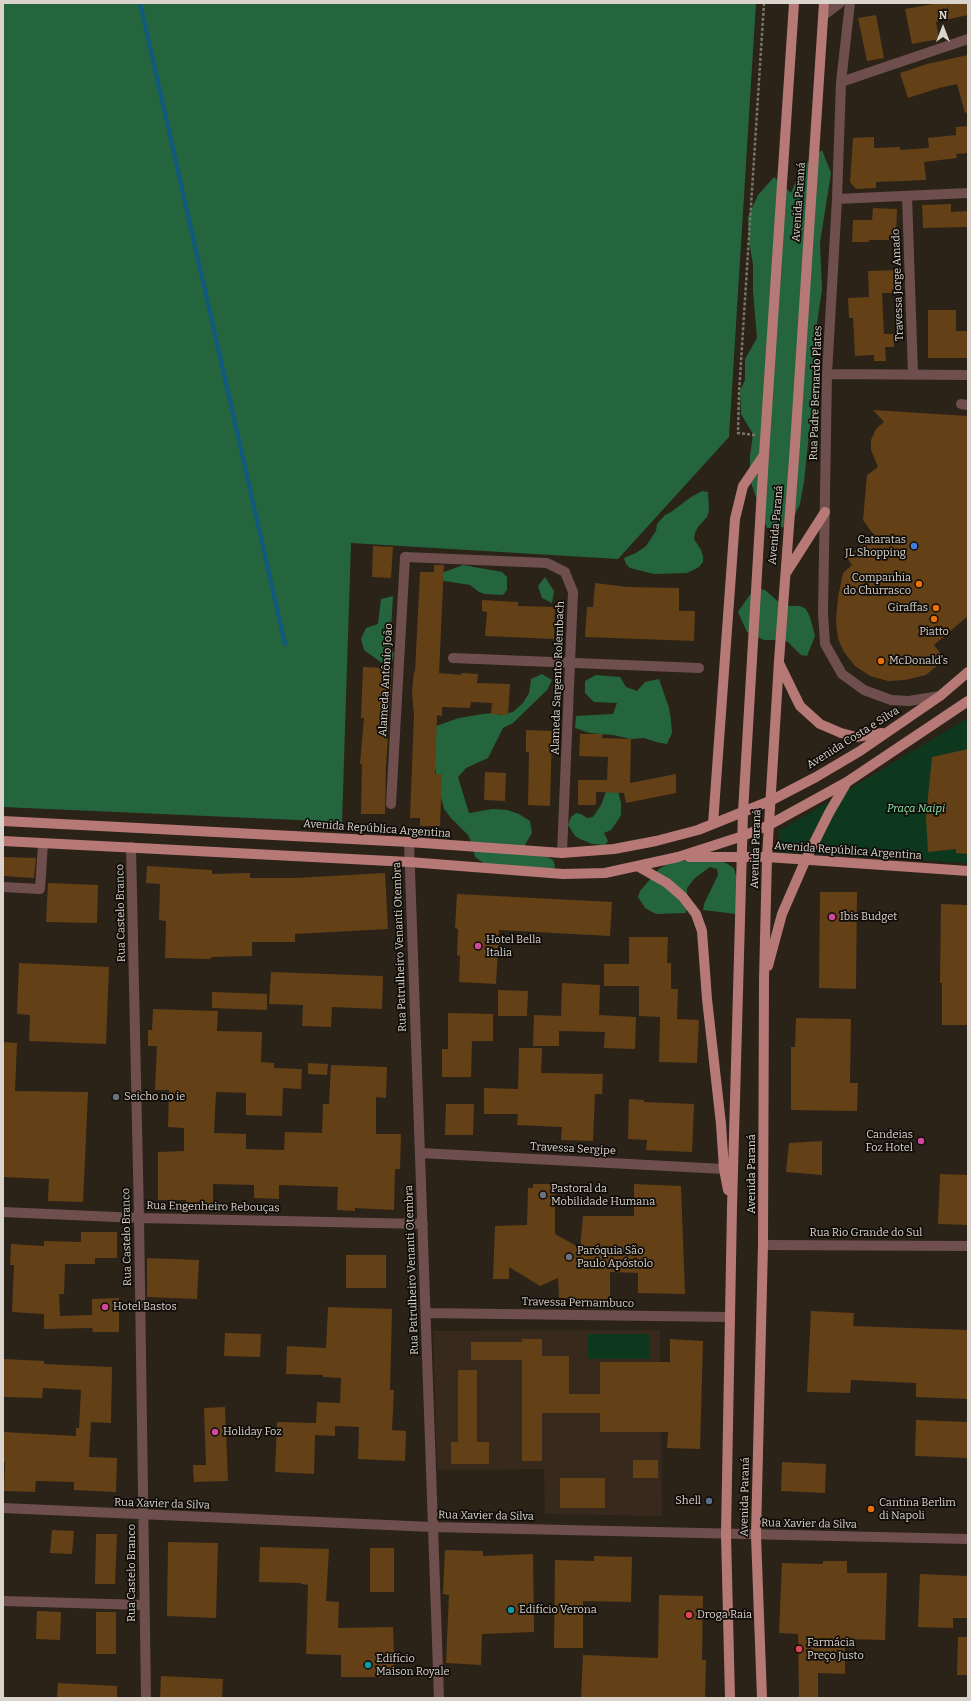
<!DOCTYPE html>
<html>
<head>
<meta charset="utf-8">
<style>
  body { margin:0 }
  #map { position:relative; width:971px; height:1701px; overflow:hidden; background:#2b2218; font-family:Bitter,serif }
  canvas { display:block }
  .frame { position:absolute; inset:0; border:4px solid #dad4cd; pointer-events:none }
  .north { position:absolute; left:923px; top:8px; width:40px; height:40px; -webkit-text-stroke:3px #100c08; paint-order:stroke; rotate:0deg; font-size:11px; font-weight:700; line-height:16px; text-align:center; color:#dad4cd }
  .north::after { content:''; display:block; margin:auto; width:14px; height:18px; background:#dad4cd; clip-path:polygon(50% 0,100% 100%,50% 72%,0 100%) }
</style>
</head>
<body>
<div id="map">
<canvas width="971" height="1701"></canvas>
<div class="frame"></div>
<div class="north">N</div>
</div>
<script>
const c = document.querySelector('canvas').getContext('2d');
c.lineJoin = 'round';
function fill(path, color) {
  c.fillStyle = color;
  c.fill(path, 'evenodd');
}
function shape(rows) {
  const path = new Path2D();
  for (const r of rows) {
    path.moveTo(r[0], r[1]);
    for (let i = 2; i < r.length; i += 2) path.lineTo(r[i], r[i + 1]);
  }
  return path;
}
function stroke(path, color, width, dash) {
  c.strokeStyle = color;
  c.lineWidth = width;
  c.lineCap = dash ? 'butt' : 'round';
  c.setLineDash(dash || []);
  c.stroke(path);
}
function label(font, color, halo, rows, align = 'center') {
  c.font = font + ' Bitter,serif';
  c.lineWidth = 3.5;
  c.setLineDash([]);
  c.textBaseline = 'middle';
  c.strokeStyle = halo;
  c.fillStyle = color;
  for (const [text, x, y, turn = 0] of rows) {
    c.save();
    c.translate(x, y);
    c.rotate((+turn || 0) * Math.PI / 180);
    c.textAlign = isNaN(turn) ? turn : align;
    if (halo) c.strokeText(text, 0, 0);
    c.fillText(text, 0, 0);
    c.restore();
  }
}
fill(shape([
  [660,1330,662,1516,545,1514,544,1469,437,1470,433,1331]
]), '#372a1c');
fill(shape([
  [968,718,968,863,778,852,779,831],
  [588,1334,649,1334,649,1359,588,1359]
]), '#0d381e');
fill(shape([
  [3,3,756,3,729,437,618,559,351,543,342,822,3,807],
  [822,150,831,173,820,243,822,289,815,337,814,386,804,482,800,504,789,527,767,528,750,480,750,456,753,434,741,414,740,391,745,380,745,359,757,338,753,291,753,265,749,241,748,217,758,195,774,177,791,193,802,167],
  [702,491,708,492,709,511,707,517,698,527,695,533,694,539,701,550,703,556,703,562,699,567,687,573,654,574,630,568,626,564,624,558,636,553,646,546,656,531,657,524,665,515,671,512,691,497],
  [463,565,502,572,507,577,507,590,503,595,485,594,479,592,470,585,438,580,439,574],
  [545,577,554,591,552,603,542,598,538,586],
  [759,589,765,590,781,604,786,606,800,606,806,609,810,617,815,636,807,656,801,655,788,642,783,640,764,640,747,632,738,612,749,596,753,591],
  [393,596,390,644,394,654,391,666,382,663,364,650,361,639,366,628,378,624,381,599],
  [542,674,552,680,547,690,513,723,503,728,488,758,466,768,458,777,469,813,493,809,507,810,519,814,530,821,532,833,525,845,532,855,547,857,553,860,555,866,553,871,485,864,475,857,473,846,468,835,451,818,444,809,438,786,434,761,436,726,459,718,483,714,494,713,500,715,513,712,523,703,529,693,531,679],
  [596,675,620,677,626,687,637,691,645,682,659,679,669,708,671,720,672,733,667,744,656,742,644,738,631,739,613,735,590,733,575,728,576,716,613,714,617,703,594,702,585,693,585,681],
  [608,787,618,791,621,803,621,815,618,820,611,830,604,833,608,841,605,845,592,844,580,839,575,836,568,825,571,817,576,813,581,814,587,818,593,817,601,805],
  [678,861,719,861,726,863,734,868,739,887,736,914,703,910,704,904,718,875,717,869,710,867,695,878,687,888,686,913,656,914,645,908,638,897,640,891,659,869,671,862]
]), '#25653d');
stroke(shape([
  [140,3,285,644]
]), '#105980', 4);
fill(shape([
  [939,3,968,3,968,15,936,22,939,39,912,44,905,9],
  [876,15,884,58,867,61,858,18],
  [968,55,968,112,965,113,957,84,939,88,908,98,900,73,927,64],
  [968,126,968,153,956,154,957,158,924,162,926,180,876,182,876,188,856,189,850,182,853,138,874,137,874,148,900,147,900,150,929,148,928,138,956,135,956,127],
  [951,204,951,212,968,211,968,227,923,228,922,205],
  [873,208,897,209,896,236,889,236,889,240,869,240,869,242,852,242,853,220,872,220],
  [900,270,900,293,882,293,884,334,894,334,894,347,885,347,886,361,874,361,874,355,855,356,853,318,849,318,848,298,869,297,868,271],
  [928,310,956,310,956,331,968,331,968,358,928,358],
  [873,410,968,416,968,616,934,645,945,659,926,675,905,680,888,681,870,676,855,666,844,652,838,639,836,621,838,597,843,573,852,565,847,558,873,534,863,520,867,475,878,467,871,450,871,440,876,429,884,422],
  [373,546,393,547,391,578,372,577],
  [434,565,444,565,439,673,461,675,461,673,478,674,477,683,510,684,508,715,491,714,492,703,471,702,470,708,442,707,442,716,437,715,435,774,442,774,440,826,420,826,420,818,410,818,414,715,412,693,414,671,415,672,420,572,434,572],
  [595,583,627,587,679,588,679,611,695,611,694,641,585,637,587,607,593,607],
  [482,600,518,602,518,606,555,607,554,639,485,636,487,612,482,611],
  [363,667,392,668,386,767,385,814,361,814,362,764,360,764,364,718,361,718],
  [526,730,552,731,550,806,528,805,529,752,526,752],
  [580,734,603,734,602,738,631,739,630,783,676,774,676,793,626,803,624,793,596,792,596,805,578,805,578,780,607,780,608,757,579,756],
  [968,749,968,854,956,853,956,849,928,852,926,817,932,757],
  [485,772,506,773,505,801,484,800],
  [3,857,36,858,34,878,3,876],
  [147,866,212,870,212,874,250,873,250,878,295,878,385,873,388,929,295,934,295,942,252,942,252,956,211,957,211,959,165,958,166,921,159,920,160,884,146,883],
  [48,883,98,885,97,923,46,922],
  [820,892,857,892,856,989,819,988],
  [457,894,612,902,610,936,499,930,496,984,459,982,460,956,457,955,458,929,455,928],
  [941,904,968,905,968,1025,942,1025,942,983,940,983],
  [629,937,668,937,667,963,671,963,671,989,678,989,677,1019,699,1020,697,1063,659,1062,660,1017,639,1016,639,986,604,986,604,964,629,964],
  [19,963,109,967,106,1044,29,1041,30,1015,17,1014],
  [271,972,383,976,382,1009,332,1007,331,1027,302,1026,303,1005,269,1004],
  [562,983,600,985,599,1015,636,1017,635,1049,604,1048,605,1032,559,1031,559,1046,533,1046,534,1015,561,1016],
  [498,990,528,991,527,1016,498,1016],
  [212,992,267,994,267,1010,212,1008],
  [153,1009,218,1011,217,1031,262,1032,261,1062,274,1063,274,1068,302,1069,301,1089,283,1088,282,1116,246,1115,246,1093,216,1092,214,1133,246,1134,246,1149,284,1150,285,1132,322,1133,323,1104,329,1104,331,1065,387,1067,386,1098,376,1097,376,1134,401,1134,400,1169,395,1169,394,1210,355,1208,355,1211,337,1210,338,1187,279,1185,279,1199,254,1198,254,1185,213,1184,213,1204,186,1205,186,1200,158,1200,158,1152,184,1151,184,1128,168,1127,169,1090,155,1090,157,1046,148,1046,148,1030,152,1030],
  [448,1013,493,1014,493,1041,472,1041,471,1077,442,1077,442,1049,448,1049],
  [796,1018,851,1019,850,1083,858,1083,857,1111,791,1110,791,1047,795,1047],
  [3,1042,17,1043,15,1091,88,1092,83,1202,48,1201,49,1179,3,1177],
  [519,1048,542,1048,541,1073,603,1074,602,1094,595,1094,593,1141,561,1140,562,1127,517,1125,518,1114,484,1114,484,1088,518,1089],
  [308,1063,328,1064,327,1075,308,1074],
  [629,1099,644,1100,644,1102,694,1104,692,1152,646,1150,647,1140,628,1139],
  [446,1104,474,1104,473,1135,445,1135],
  [822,1141,822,1175,786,1172,789,1143],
  [940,1174,968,1175,968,1225,938,1224],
  [533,1184,551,1184,551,1192,555,1192,555,1234,580,1248,583,1216,634,1216,634,1184,681,1186,685,1294,638,1293,638,1273,610,1272,610,1302,568,1301,568,1298,559,1298,558,1278,540,1286,509,1267,509,1279,493,1279,495,1226,527,1225,528,1188,533,1188],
  [81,1232,117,1232,117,1258,95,1258,95,1264,65,1264,64,1294,59,1294,60,1316,92,1315,92,1299,119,1298,119,1332,93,1332,92,1328,44,1329,44,1314,12,1312,14,1265,10,1265,11,1244,44,1246,44,1241,81,1242],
  [346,1255,386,1255,386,1288,346,1288],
  [147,1258,199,1260,197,1299,147,1297],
  [328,1307,392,1309,390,1390,394,1390,392,1430,406,1431,405,1461,358,1459,359,1427,335,1426,335,1436,315,1435,314,1474,275,1472,277,1422,316,1423,317,1402,340,1403,341,1378,323,1377,323,1375,286,1374,287,1346,326,1348],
  [811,1311,854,1313,853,1326,968,1330,968,1399,916,1397,916,1383,851,1380,850,1393,807,1392],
  [225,1333,261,1334,260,1357,224,1356],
  [522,1339,542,1339,542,1356,569,1356,569,1394,600,1394,600,1362,670,1362,670,1339,703,1341,700,1449,667,1448,668,1432,600,1432,600,1413,542,1413,542,1461,522,1461,522,1360,471,1360,471,1342,522,1342],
  [3,1359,44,1361,44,1364,112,1367,111,1423,91,1422,89,1457,117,1458,116,1492,74,1490,74,1482,36,1481,35,1492,4,1491,5,1462,3,1462,3,1432,76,1436,76,1428,79,1428,81,1390,43,1388,42,1398,3,1397],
  [458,1370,477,1370,477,1442,489,1442,489,1464,451,1464,451,1442,458,1442],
  [225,1407,228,1481,194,1482,193,1465,206,1465,204,1408],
  [916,1420,968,1422,968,1458,915,1456],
  [633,1460,658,1460,658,1478,633,1478],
  [782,1462,826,1464,825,1493,781,1491],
  [560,1478,605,1478,605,1508,560,1508],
  [52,1530,74,1531,72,1554,50,1553],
  [96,1534,117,1534,115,1584,95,1584],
  [168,1542,218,1543,216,1618,167,1616],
  [260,1547,329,1549,326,1601,339,1602,338,1628,393,1627,395,1677,341,1677,341,1655,306,1654,308,1585,301,1584,301,1583,259,1582],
  [370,1548,394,1548,394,1592,370,1592],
  [445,1550,483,1551,483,1556,533,1554,534,1632,482,1634,481,1665,446,1663,449,1595,443,1594],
  [594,1556,632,1557,631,1602,583,1601,583,1648,554,1648,555,1560,594,1561],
  [823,1561,847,1561,847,1573,887,1573,885,1640,845,1639,845,1674,818,1673,818,1698,799,1698,798,1634,779,1633,782,1563,823,1564],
  [920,1574,968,1576,968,1618,953,1618,953,1628,918,1627],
  [659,1595,703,1596,702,1660,706,1660,705,1698,581,1698,583,1655,658,1658],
  [37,1611,61,1612,60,1640,36,1639],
  [96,1612,116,1612,116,1654,96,1654],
  [958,1637,968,1637,968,1675,957,1675],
  [161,1676,223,1679,222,1698,160,1698],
  [58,1683,117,1686,117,1698,57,1698]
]), '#644017');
stroke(shape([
  [755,435,738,433,739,393,764,3]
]), '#7c756c', 2.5, [3, 2]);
stroke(shape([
  [850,3,841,82,837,199,827,374,823,613,825,644,842,674,864,690,891,700,909,701,940,696],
  [824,15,840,3],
  [841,82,968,39],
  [907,196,913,374],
  [837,199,968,193],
  [827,374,968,375],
  [961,404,968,405],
  [453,658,699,668],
  [391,804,405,557,547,563,565,572,573,592,562,853],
  [409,842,439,1698],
  [131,847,139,1218,146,1698],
  [3,887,40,889,43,844],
  [420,1153,724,1169],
  [3,1212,139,1218,423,1224],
  [763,1245,968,1246],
  [426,1313,730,1317],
  [3,1508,432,1527,968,1539],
  [3,1601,144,1605]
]), '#6e4f4e', 10);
stroke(shape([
  [786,573,825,512],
  [779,663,800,706,820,724,841,733,856,737,882,733],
  [3,821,409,842,562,853,614,849,656,841,698,830,770,801,816,777,860,751,940,696,968,672],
  [713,824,735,519,743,486,764,455],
  [3,841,409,862,563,874,605,873,678,857,743,836,769,825,847,782,968,701],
  [689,857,767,857,968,871],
  [639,867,667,883,683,897,696,914,702,931,707,999,721,1124,724,1169,728,1190],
  [768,966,782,914,806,859,829,813,847,782],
  [730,1698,726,1534,732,1207,743,812,764,455,794,3],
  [762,1698,756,1535,763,1245,764,980,767,857,779,661,795,445,824,3]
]), '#b77976', 10);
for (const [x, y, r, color] of [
  [914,546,4,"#3f7fe0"],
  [919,584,4,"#e8710a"],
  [936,608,4,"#e8710a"],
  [934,619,4,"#e8710a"],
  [881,661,4,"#e8710a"],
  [832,917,4,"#d1479c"],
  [478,946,4,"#d1479c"],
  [116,1097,4,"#6b7280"],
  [921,1141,4,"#d1479c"],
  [543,1195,4,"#6b7280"],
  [569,1257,4,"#6b7280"],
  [105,1307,4,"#d1479c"],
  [215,1432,4,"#d1479c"],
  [709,1501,4,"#5c6f8a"],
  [871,1509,4,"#e8710a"],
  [511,1610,4,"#0f9aa8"],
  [689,1615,4,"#e0444e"],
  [799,1649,4,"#e0444e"],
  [368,1665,4,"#0f9aa8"]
]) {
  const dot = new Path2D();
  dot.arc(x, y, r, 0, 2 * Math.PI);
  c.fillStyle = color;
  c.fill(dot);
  stroke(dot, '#100c08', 1.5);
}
label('11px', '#dad4cd', '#100c08', [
  ["Avenida Paraná",799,202,-86],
  ["Travessa Jorge Amado",898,285,-92],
  ["Rua Padre Bernardo Plates",816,393,-88],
  ["Avenida Paraná",776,525,-85],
  ["Alameda Sargento Rolembach",558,678,-88],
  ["Alameda Antônio João",386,680,-87],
  ["Avenida Costa e Silva",853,738,-32],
  ["Avenida República Argentina",377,829,4],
  ["Avenida Paraná",756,849,-88],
  ["Avenida República Argentina",848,851,4],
  ["Rua Castelo Branco",121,913,-91],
  ["Rua Patrulheiro Venanti Otembra",400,947,-92],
  ["Travessa Sergipe",573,1149,3],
  ["Avenida Paraná",752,1174,-90],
  ["Rua Engenheiro Rebouças",213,1207,1],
  ["Rua Rio Grande do Sul",866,1233],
  ["Rua Castelo Branco",127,1237,-91],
  ["Rua Patrulheiro Venanti Otembra",412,1270,-92],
  ["Travessa Pernambuco",578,1303,1],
  ["Avenida Paraná",745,1497,-89],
  ["Rua Xavier da Silva",162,1504,2],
  ["Rua Xavier da Silva",486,1516,1],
  ["Rua Xavier da Silva",809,1524,1],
  ["Rua Castelo Branco",132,1573,-90]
]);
label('11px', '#dad4cd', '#100c08', [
  ["Cataratas",906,540,"right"],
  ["JL Shopping",906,553,"right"],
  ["Companhia",911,578,"right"],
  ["do Churrasco",911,591,"right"],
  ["Giraffas",928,608,"right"],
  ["Piatto",934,632,"center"],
  ["McDonald's",889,661],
  ["Ibis Budget",840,917],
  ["Hotel Bella",486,940],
  ["Italia",486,953],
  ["Seicho no ie",124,1097],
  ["Candeias",913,1135,"right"],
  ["Foz Hotel",913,1148,"right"],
  ["Pastoral da",551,1189],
  ["Mobilidade Humana",551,1202],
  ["Paróquia São",577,1251],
  ["Paulo Apóstolo",577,1264],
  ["Hotel Bastos",113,1307],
  ["Holiday Foz",223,1432],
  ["Shell",701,1501,"right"],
  ["Cantina Berlim",879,1503],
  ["di Napoli",879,1516],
  ["Edifício Verona",519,1610],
  ["Droga Raia",697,1615],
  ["Farmácia",807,1643],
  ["Preço Justo",807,1656],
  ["Edifício",376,1659],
  ["Maison Royale",376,1672]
], 'left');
label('italic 11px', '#8ee8aa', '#100c08', [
  ["Praça Naipi",916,809]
]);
</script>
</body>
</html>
